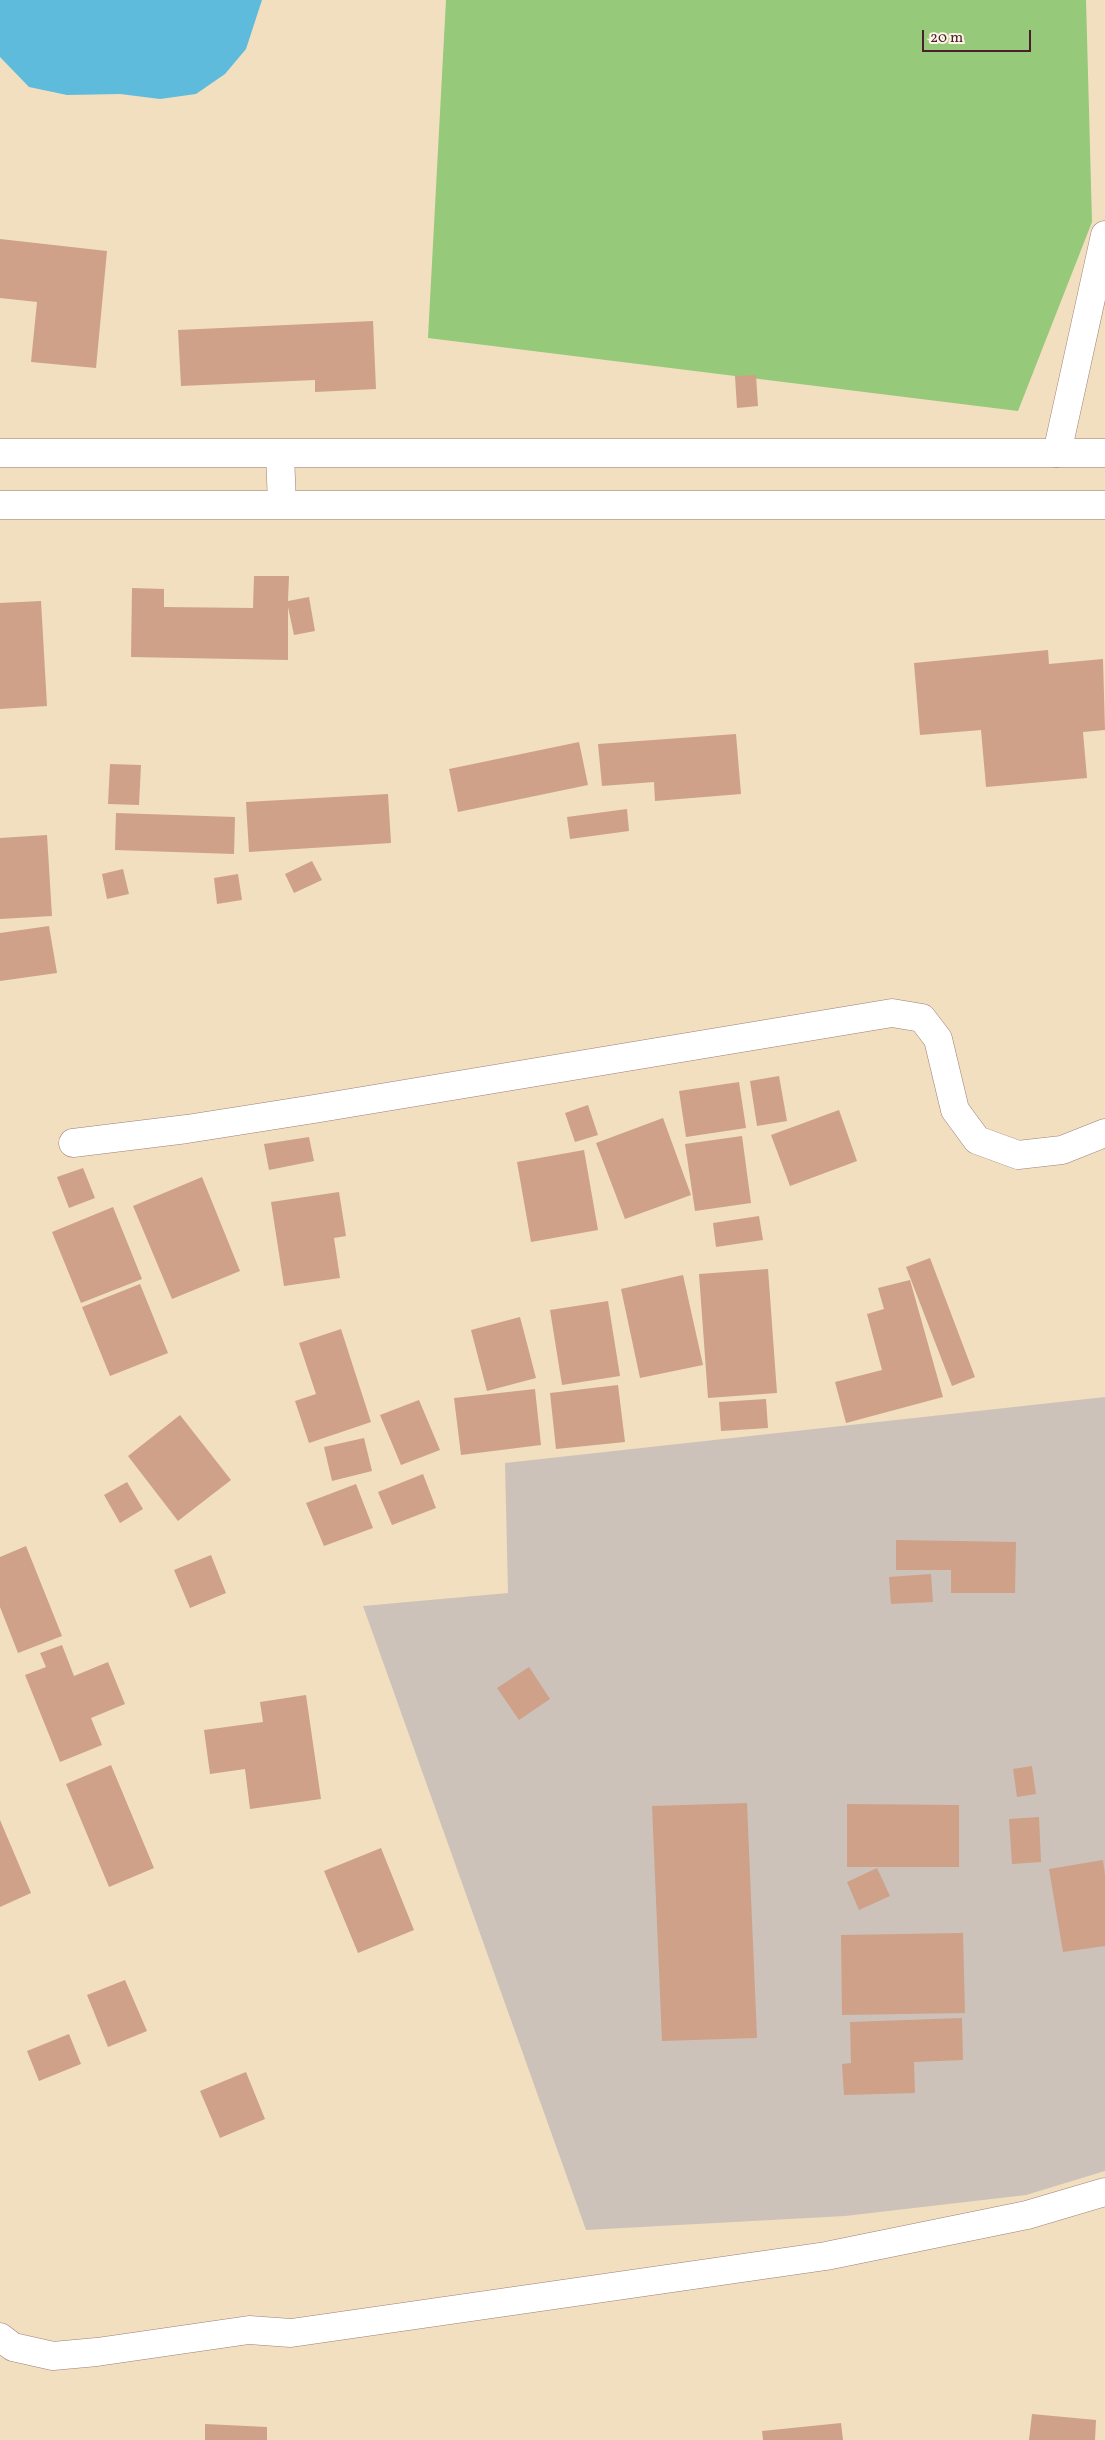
<!DOCTYPE html>
<html>
<head>
<meta charset="utf-8">
<style>
  body { margin:0 }
  #map { position:relative; width:1105px; height:2440px; overflow:hidden; background:#f1dfc0; font-family:Vollkorn,serif }
  canvas { display:block }
  .scale { position:absolute; left:922px; top:30px; width:109px; height:22px; box-sizing:border-box; border:2px solid #4a1f2b; border-top:0; padding-left:6px; font-size:15px; line-height:18px; white-space:nowrap; color:#4a1f2b; -webkit-text-stroke:4px #fcf5e5; paint-order:stroke }
</style>
</head>
<body>
<div id="map">
<canvas width="1105" height="2440"></canvas>
<div class="scale">20 m</div>
</div>
<script>
const c = document.querySelector('canvas').getContext('2d');
c.lineJoin = 'round';
function fill(path, color) {
  c.fillStyle = color;
  c.fill(path, 'evenodd');
}
function shape(rows) {
  const path = new Path2D();
  for (const r of rows) {
    path.moveTo(r[0], r[1]);
    for (let i = 2; i < r.length; i += 2) path.lineTo(r[i], r[i + 1]);
  }
  return path;
}
function stroke(path, color, width, dash) {
  c.strokeStyle = color;
  c.lineWidth = width;
  c.lineCap = dash ? 'butt' : 'round';
  c.setLineDash(dash || []);
  c.stroke(path);
}
fill(shape([
  [1105,1397,1105,2171,1026,2195,845,2216,586,2230,363,1606,508,1593,505,1463]
]), '#ccc2b9');
fill(shape([
  [446,0,1086,0,1092,222,1018,411,428,338]
]), '#96c979');
fill(shape([
  [0,0,262,0,246,49,225,74,196,94,160,99,120,94,67,95,29,87,0,57]
]), '#5ebbdc');
fill(shape([
  [0,239,107,251,96,368,31,362,37,302,0,298],
  [373,321,376,389,315,392,315,380,181,386,178,330],
  [756,375,758,406,737,408,735,376],
  [254,576,289,576,288,601,309,597,315,631,294,635,288,607,288,660,131,657,132,588,164,589,164,607,253,608],
  [41,601,47,706,0,709,0,603],
  [1048,650,1049,664,1103,659,1105,730,1083,732,1087,778,986,787,981,730,920,735,914,663],
  [736,734,741,794,655,801,654,782,602,786,598,744],
  [579,742,588,785,458,812,449,769],
  [110,764,141,765,139,805,108,804],
  [388,794,391,843,249,852,246,802],
  [627,809,629,831,570,839,567,817],
  [116,813,235,817,234,854,115,850],
  [47,835,52,916,0,919,0,838],
  [312,861,322,880,294,893,285,874],
  [123,869,129,894,107,899,102,874],
  [238,874,242,900,217,904,214,878],
  [49,926,57,973,0,981,0,933],
  [779,1076,787,1121,757,1126,750,1081],
  [739,1082,746,1128,686,1137,679,1091],
  [588,1105,598,1135,575,1142,565,1113],
  [839,1110,857,1161,790,1186,771,1135],
  [663,1118,691,1195,625,1219,596,1143],
  [742,1136,751,1203,695,1211,685,1144],
  [309,1137,314,1161,269,1170,264,1144],
  [584,1150,598,1230,531,1242,517,1162],
  [83,1168,95,1198,69,1208,57,1177],
  [202,1177,240,1271,172,1299,133,1206],
  [339,1192,346,1236,334,1238,340,1278,284,1286,271,1202],
  [113,1207,142,1279,81,1303,52,1232],
  [759,1216,763,1240,716,1247,713,1223],
  [930,1258,975,1377,952,1386,906,1267],
  [768,1269,777,1393,708,1398,699,1274],
  [683,1275,703,1365,640,1378,621,1289],
  [910,1280,943,1397,846,1423,835,1382,882,1370,867,1314,884,1309,878,1288],
  [140,1284,168,1353,110,1376,82,1307],
  [608,1301,620,1376,562,1385,550,1310],
  [520,1317,536,1378,487,1391,471,1330],
  [341,1329,371,1422,309,1443,295,1401,316,1394,299,1343],
  [618,1385,625,1442,556,1449,550,1393],
  [535,1389,541,1445,461,1455,454,1398],
  [766,1399,768,1428,721,1431,719,1402],
  [419,1400,440,1450,401,1465,380,1415],
  [180,1415,231,1480,178,1521,128,1456],
  [364,1438,372,1471,332,1481,324,1447],
  [423,1474,436,1508,392,1525,378,1492],
  [127,1482,143,1509,120,1523,104,1495],
  [356,1484,373,1528,324,1546,306,1503],
  [896,1540,1016,1542,1015,1593,951,1593,951,1570,896,1570],
  [26,1546,62,1636,18,1653,0,1607,0,1557],
  [211,1555,226,1593,190,1608,174,1570],
  [931,1574,933,1602,891,1604,889,1577],
  [62,1645,74,1676,108,1662,125,1704,91,1718,102,1745,60,1762,25,1675,46,1667,40,1653],
  [529,1667,550,1699,519,1720,497,1688],
  [306,1695,321,1799,250,1809,245,1769,210,1774,204,1730,263,1722,260,1702],
  [111,1765,154,1868,109,1887,66,1784],
  [1032,1766,1036,1794,1017,1797,1013,1769],
  [747,1803,757,2038,662,2041,652,1806],
  [847,1804,959,1805,959,1867,847,1867],
  [1039,1817,1041,1862,1012,1864,1009,1819],
  [0,1820,31,1893,0,1907],
  [381,1848,414,1930,358,1953,324,1871],
  [1103,1860,1105,1875,1105,1946,1063,1952,1049,1869],
  [877,1868,890,1896,859,1910,847,1882],
  [963,1933,965,2013,842,2015,841,1935],
  [125,1980,147,2031,108,2047,87,1995],
  [962,2018,963,2060,914,2062,915,2093,844,2095,842,2064,851,2063,850,2022],
  [69,2034,81,2064,39,2081,27,2051],
  [246,2072,265,2119,220,2138,200,2091],
  [1032,2414,1096,2420,1095,2440,1029,2440],
  [841,2423,843,2440,763,2440,762,2431],
  [205,2424,267,2427,267,2440,205,2440]
]), '#cfa189');
const minor = shape([
  [1057,453,1105,235],
  [73,1143,187,1129,314,1109,892,1013,922,1018,938,1039,955,1110,977,1140,1018,1155,1062,1150,1105,1133],
  [0,2337,13,2347,53,2356,97,2352,249,2330,291,2333,826,2256,1027,2215,1105,2192]
]);
const primary = shape([
  [0,453,1105,453],
  [280,453,282,505],
  [0,505,1105,505]
]);
stroke(minor, '#9e7f76', 29);
stroke(primary, '#9e7f76', 29);
stroke(minor, '#fff', 28);
stroke(primary, '#fff', 28);
</script>
</body>
</html>
